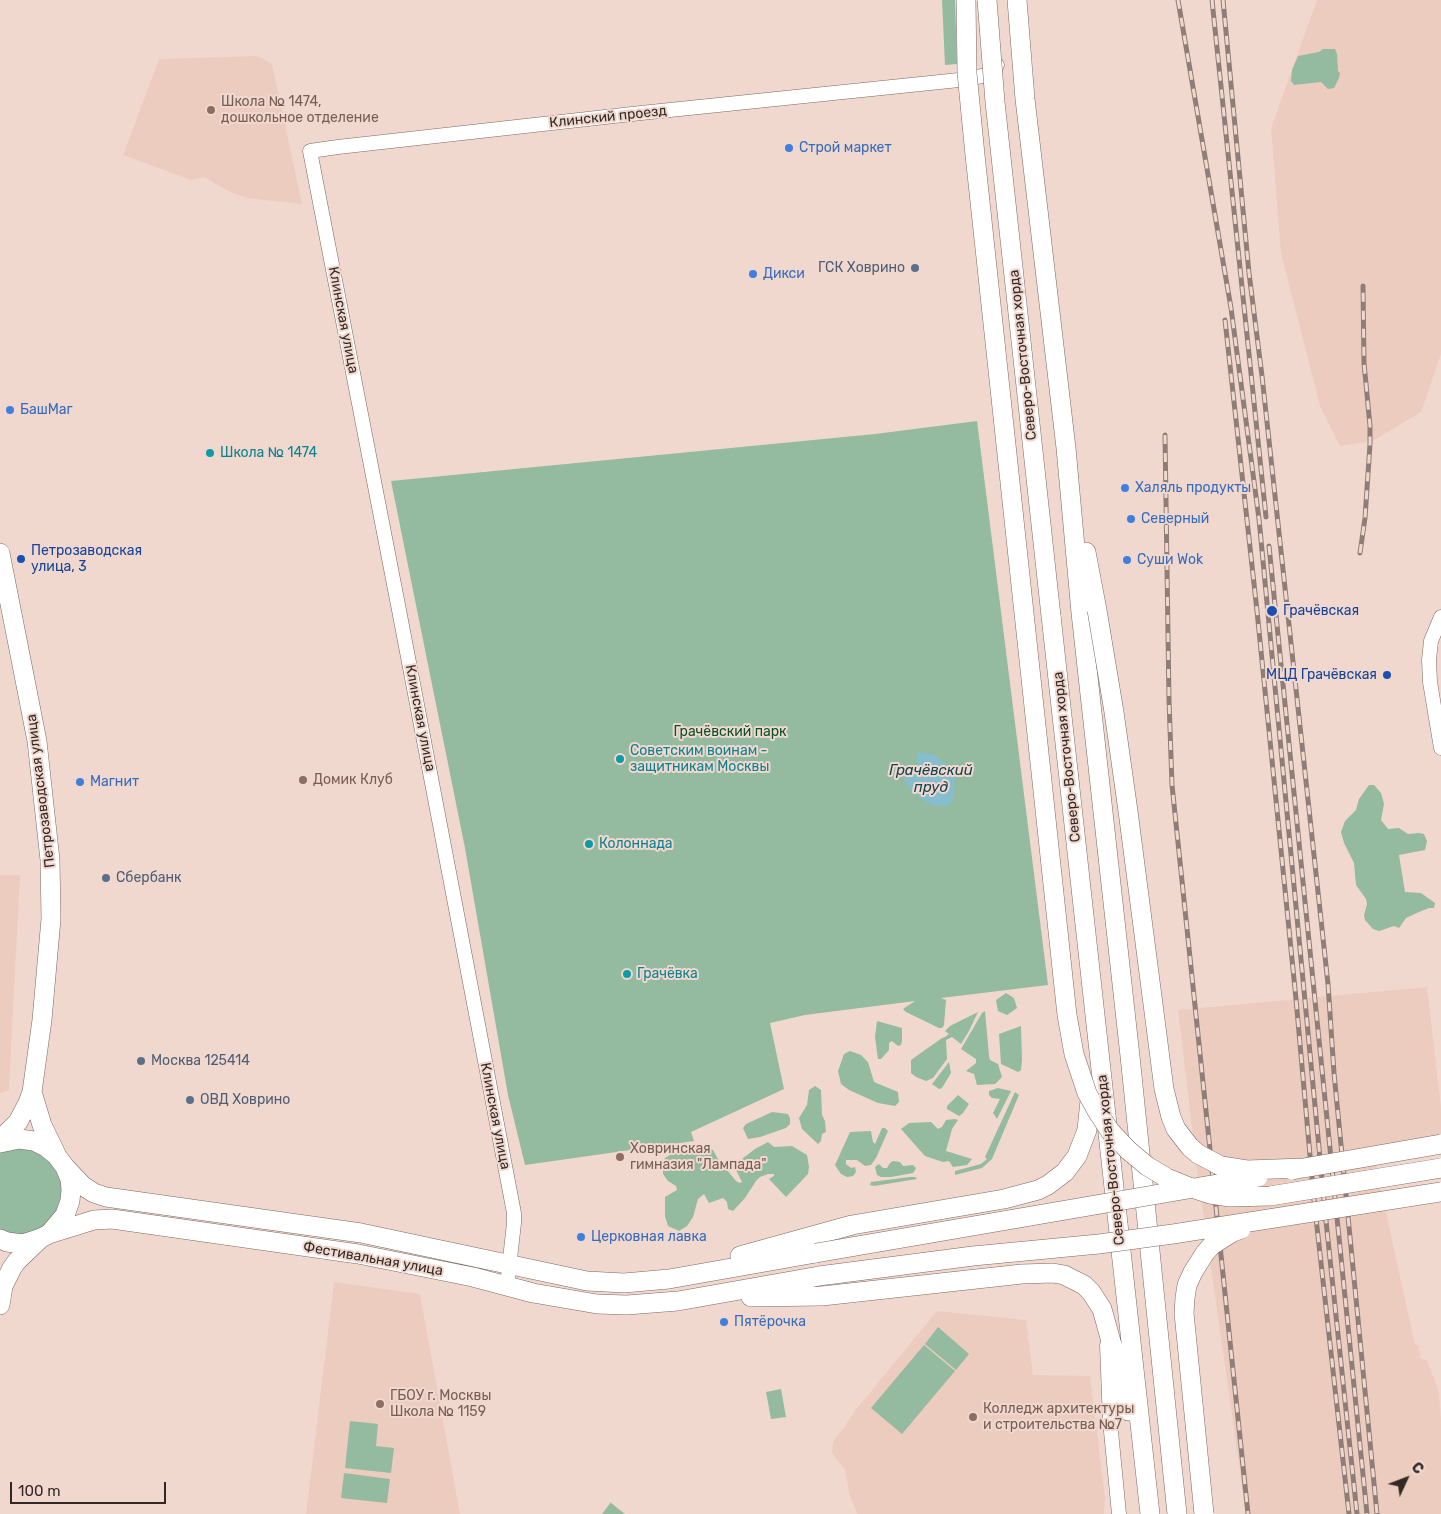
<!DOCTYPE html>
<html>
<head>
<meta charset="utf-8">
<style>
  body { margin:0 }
  #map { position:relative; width:1441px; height:1514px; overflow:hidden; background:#f1d8cf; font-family:Rubik,sans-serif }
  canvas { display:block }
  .north { position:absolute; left:1381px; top:1454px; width:50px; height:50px; -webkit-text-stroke:4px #f1d8cf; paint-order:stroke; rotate:47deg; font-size:14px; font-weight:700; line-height:20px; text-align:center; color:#322926 }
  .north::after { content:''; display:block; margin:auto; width:18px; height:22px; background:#322926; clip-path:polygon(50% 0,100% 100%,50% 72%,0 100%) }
  .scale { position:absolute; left:10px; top:1482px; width:156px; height:22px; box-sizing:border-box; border:2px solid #322926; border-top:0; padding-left:6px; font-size:15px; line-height:18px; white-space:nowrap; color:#322926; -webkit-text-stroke:4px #f1d8cf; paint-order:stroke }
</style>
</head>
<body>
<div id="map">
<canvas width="1441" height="1514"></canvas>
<div class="north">С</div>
<div class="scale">100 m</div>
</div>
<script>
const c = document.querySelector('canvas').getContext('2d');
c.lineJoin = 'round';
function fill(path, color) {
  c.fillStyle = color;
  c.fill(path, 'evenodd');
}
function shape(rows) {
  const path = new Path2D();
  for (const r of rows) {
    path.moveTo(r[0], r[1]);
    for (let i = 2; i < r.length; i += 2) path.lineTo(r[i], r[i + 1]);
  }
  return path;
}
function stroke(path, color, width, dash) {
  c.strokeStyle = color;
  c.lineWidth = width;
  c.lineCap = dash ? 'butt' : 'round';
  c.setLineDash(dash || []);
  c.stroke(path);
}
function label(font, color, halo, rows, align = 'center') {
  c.font = font + ' Rubik,sans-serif';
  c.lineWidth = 4;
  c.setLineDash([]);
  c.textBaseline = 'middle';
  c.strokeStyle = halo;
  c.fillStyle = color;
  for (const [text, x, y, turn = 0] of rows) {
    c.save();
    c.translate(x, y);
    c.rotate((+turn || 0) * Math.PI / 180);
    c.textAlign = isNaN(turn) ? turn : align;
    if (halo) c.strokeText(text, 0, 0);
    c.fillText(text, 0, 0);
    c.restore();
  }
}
fill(shape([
  [1317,0,1441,0,1441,354,1421,412,1373,441,1340,446,1320,406,1281,253,1271,128],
  [258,56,272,64,302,204,247,198,230,192,204,177,191,180,123,155,159,59],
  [0,875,20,875,9,1090,0,1093],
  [1427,987,1441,1107,1441,1144,1373,1153,1415,1345,1418,1345,1421,1359,1427,1360,1439,1392,1441,1420,1441,1514,1246,1514,1197,1170,1178,1010],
  [334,1282,420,1294,460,1514,306,1514],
  [937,1311,1026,1320,1033,1375,1090,1376,1105,1497,1104,1514,857,1514,849,1493,845,1470,832,1453,833,1442,843,1429,854,1412]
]), '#edccc0');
fill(shape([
  [942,0,955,0,957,64,945,65],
  [1323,49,1335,49,1337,54,1338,71,1340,73,1339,78,1334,88,1328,89,1321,82,1294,85,1291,81,1292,70,1298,56,1319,52],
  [977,421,1048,985,941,998,946,1000,944,1025,942,1028,939,1028,906,1012,903,1009,915,1001,805,1015,770,1023,784,1089,691,1132,694,1141,525,1165,508,1095,465,848,391,481,875,434],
  [1369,785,1374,785,1381,793,1384,804,1381,820,1388,829,1399,828,1408,834,1419,833,1424,834,1427,841,1425,850,1399,855,1405,892,1421,893,1435,903,1434,908,1429,908,1419,912,1406,918,1399,928,1394,926,1379,931,1373,929,1365,920,1364,915,1367,904,1366,899,1356,885,1354,863,1344,843,1341,832,1345,821,1356,810,1359,799],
  [1006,993,1014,998,1017,1008,1007,1015,998,1011,996,1000],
  [985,1011,989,1056,990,1060,998,1064,1002,1077,995,1084,977,1085,974,1074,966,1071,976,1063,976,1059,961,1049,982,1013],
  [978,1012,969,1031,961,1044,952,1037,946,1040,947,1059,933,1078,926,1081,916,1077,911,1073,911,1060,942,1038,945,1037,949,1034,945,1031,950,1026],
  [877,1021,902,1028,902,1041,901,1045,898,1046,892,1041,889,1043,889,1050,881,1059,878,1059,875,1037],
  [1021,1026,1022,1060,1021,1070,1018,1072,1001,1064,999,1034],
  [850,1051,861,1055,868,1062,874,1082,898,1092,899,1102,895,1106,878,1103,849,1090,841,1084,838,1071,844,1054],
  [949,1062,951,1073,942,1088,939,1089,932,1084],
  [815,1086,821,1090,822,1115,825,1121,826,1132,822,1134,821,1141,818,1144,802,1129,799,1118,807,1105,809,1090],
  [998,1088,1011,1091,997,1119,993,1113,1000,1099,992,1098,989,1095,989,1091],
  [1015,1092,1019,1095,992,1159,982,1168,955,1175,955,1171,981,1164,987,1159,985,1157],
  [958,1095,969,1104,963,1113,959,1116,947,1109,947,1106],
  [772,1112,788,1114,790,1118,790,1124,786,1128,760,1137,748,1139,743,1128,746,1124],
  [955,1119,958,1120,952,1129,946,1151,972,1159,967,1165,953,1167,949,1161,943,1162,925,1156,901,1129,909,1123,931,1122,938,1129,942,1127,946,1120],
  [882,1128,885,1128,888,1131,876,1158,871,1165,865,1166,857,1160,846,1160,846,1164,851,1168,855,1167,856,1172,853,1176,847,1177,841,1174,835,1165,850,1132,871,1131,873,1142,875,1144],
  [768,1142,774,1147,792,1146,807,1155,809,1167,808,1174,786,1197,769,1179,774,1176,774,1174,768,1174,760,1177,756,1181,745,1198,733,1211,728,1209,727,1202,723,1198,709,1203,704,1194,698,1199,693,1217,687,1226,679,1231,668,1226,665,1216,665,1197,677,1190,676,1186,668,1181,663,1174,663,1164,665,1158,675,1152,706,1147,713,1150,718,1159,736,1181,740,1183,742,1182,736,1170,742,1159,755,1149],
  [14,1149,27,1149,39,1153,49,1160,57,1170,62,1182,63,1194,61,1206,47,1227,24,1236,0,1232,0,1153],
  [893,1161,900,1162,903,1166,913,1165,916,1168,915,1170,913,1173,891,1177,881,1177,877,1175,875,1167,879,1164,883,1168,887,1168,890,1163],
  [910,1177,915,1177,917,1179,874,1186,870,1185,871,1182],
  [938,1327,969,1354,956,1370,925,1344],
  [924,1345,955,1371,902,1434,871,1408],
  [781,1389,786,1417,771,1419,766,1392],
  [350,1421,378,1424,376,1446,394,1448,391,1473,345,1468],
  [344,1473,390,1479,387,1503,341,1498],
  [611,1502,611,1503,625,1514,602,1514]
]), '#94baa0');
fill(shape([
  [920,752,934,755,945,764,955,777,952,803,944,806,932,805,923,800,911,790,903,778,918,765,916,756]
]), '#87becd');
const minor = shape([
  [1441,617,1431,641,1429,660,1430,682,1441,748],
  [507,1286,514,1223,514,1213,399,610,310,151,338,147,641,113,959,80,988,75,994,71,997,65],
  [1107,1345,1110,1421,1119,1514]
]);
const major = shape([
  [1017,0,1025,99,1066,448,1081,613,1130,1056,1177,1514],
  [1086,552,1097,610],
  [0,553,37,741,50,860,51,919,42,1020,32,1092,28,1103,18,1122,0,1140],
  [1051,616,1150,1514],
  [32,1092,42,1125,56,1154],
  [0,1143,19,1139,34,1141,46,1147,56,1155,65,1167,70,1179,71,1190,70,1201,65,1215,49,1234,41,1238,23,1244,7,1242,0,1239],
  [65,1167,83,1186,94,1193,106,1197,361,1233,587,1281,624,1283,669,1279,816,1253],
  [49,1234,94,1220,112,1219,358,1254,473,1277,533,1293,597,1304,627,1305,678,1301,819,1276],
  [740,1256,852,1225,1004,1199,1038,1190,1048,1185,1065,1172,1077,1156,1087,1130,1091,1091],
  [751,1297,822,1296,1022,1274,1053,1273,1064,1275,1084,1285,1091,1292,1102,1309,1117,1363,1128,1411],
  [0,1305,3,1286,12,1268,17,1261,40,1239]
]);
stroke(minor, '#7d6860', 15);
stroke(major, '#7d6860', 20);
stroke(minor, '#fff', 14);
stroke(major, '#fff', 19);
const rail = shape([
  [1178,0,1231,308,1259,519,1326,1221,1357,1514],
  [1212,0,1266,517],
  [1223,0,1249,273,1262,376,1328,984,1334,1073,1377,1514],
  [1225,320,1257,611,1296,999,1314,1200,1349,1514],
  [1165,435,1169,700,1172,785,1248,1514],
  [1269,546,1367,1514],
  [1360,553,1365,518,1370,444,1370,426,1364,363,1363,286]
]);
stroke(rail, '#8f7e78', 5);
stroke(rail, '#f1d8cf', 3, [9]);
const majorBridge = shape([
  [966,0,967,73,975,155,1067,1015,1074,1054,1087,1093,1097,1111,1110,1131,1128,1150,1147,1166,1167,1178,1189,1187,1210,1194,1230,1197,1270,1196,1441,1168],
  [987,0,995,102,1051,616],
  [1097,610,1114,712,1128,811,1164,1089,1171,1117,1176,1129,1190,1147,1198,1154,1221,1166,1247,1170,1304,1168],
  [1292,1170,1441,1144],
  [816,1253,1258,1177],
  [819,1276,973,1256,1099,1244,1173,1234,1441,1192],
  [1204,1514,1184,1313,1185,1298,1187,1285,1193,1272,1205,1253,1212,1245,1233,1232,1241,1229]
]);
stroke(majorBridge, '#7d6860', 20, []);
stroke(majorBridge, '#fff', 19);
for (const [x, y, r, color] of [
  [211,110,5,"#8d6e63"],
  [789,148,5,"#3f7fe0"],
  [915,268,5,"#5c6f8a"],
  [753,274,5,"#3f7fe0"],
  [10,410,5,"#3f7fe0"],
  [210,453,5,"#0f9aa8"],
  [1125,488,5,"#3f7fe0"],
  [1131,519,5,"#3f7fe0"],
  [21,559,5,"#1a4fb4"],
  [1127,560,5,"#3f7fe0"],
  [1272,611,6,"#1a4fb4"],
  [1387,675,5,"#1a4fb4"],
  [620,759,5,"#0f9aa8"],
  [303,780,5,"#8d6e63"],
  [80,782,5,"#3f7fe0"],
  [589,844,5,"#0f9aa8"],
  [106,878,5,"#5c6f8a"],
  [627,974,5,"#0f9aa8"],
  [141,1061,5,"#5c6f8a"],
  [190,1100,5,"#5c6f8a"],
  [620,1157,5,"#8d6e63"],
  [581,1237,5,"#3f7fe0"],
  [724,1322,5,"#3f7fe0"],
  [380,1404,5,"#8d6e63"],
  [973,1417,5,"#8d6e63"]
]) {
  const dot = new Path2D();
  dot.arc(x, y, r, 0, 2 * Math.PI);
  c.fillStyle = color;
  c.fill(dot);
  stroke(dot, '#f1d8cf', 2);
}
label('14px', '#785e54', '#f1d8cf', [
  ["Школа № 1474,",221,102],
  ["дошкольное отделение",221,118],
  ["Домик Клуб",313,780],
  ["Ховринская",630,1149],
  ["гимназия \"Лампада\"",630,1165],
  ["ГБОУ г. Москвы",390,1396],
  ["Школа № 1159",390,1412],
  ["Колледж архитектуры",983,1409],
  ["и строительства №7",983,1425]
], 'left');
label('14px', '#322926', '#f1d8cf', [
  ["Клинский проезд",608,117,-6],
  ["Клинская улица",343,320,79],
  ["Северо-Восточная хорда",1023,355,-96],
  ["Клинская улица",420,718,79],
  ["Северо-Восточная хорда",1067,757,-96],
  ["Петрозаводская улица",41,791,-97],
  ["Клинская улица",495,1116,79],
  ["Северо-Восточная хорда",1111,1160,-96],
  ["Фестивальная улица",373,1259,10]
]);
label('14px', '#366cbe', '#f1d8cf', [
  ["Строй маркет",799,148],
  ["Дикси",763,274],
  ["БашМаг",20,410],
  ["Халяль продукты",1135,488],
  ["Северный",1141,519],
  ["Суши Wok",1137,560],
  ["Магнит",90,782],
  ["Церковная лавка",591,1237],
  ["Пятёрочка",734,1322]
], 'left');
label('14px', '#4e5e75', '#f1d8cf', [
  ["ГСК Ховрино",905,268,"right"],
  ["Сбербанк",116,878],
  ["Москва 125414",151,1061],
  ["ОВД Ховрино",200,1100]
], 'left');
label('14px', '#0d838f', '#f1d8cf', [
  ["Школа № 1474",220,453],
  ["Советским воинам -",630,751],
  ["защитникам Москвы",630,767],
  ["Колоннада",599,844],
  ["Грачёвка",637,974]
], 'left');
label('14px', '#164399', '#f1d8cf', [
  ["Петрозаводская",31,551],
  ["улица, 3",31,567],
  ["Грачёвская",1283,611],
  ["МЦД Грачёвская",1377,675,"right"]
], 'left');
label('14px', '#0a522d', '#f1d8cf', [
  ["Грачёвский парк",730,732]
]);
label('italic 15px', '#12434f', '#f1d8cf', [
  ["Грачёвский",931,771],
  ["пруд",931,788]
]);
</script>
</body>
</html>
